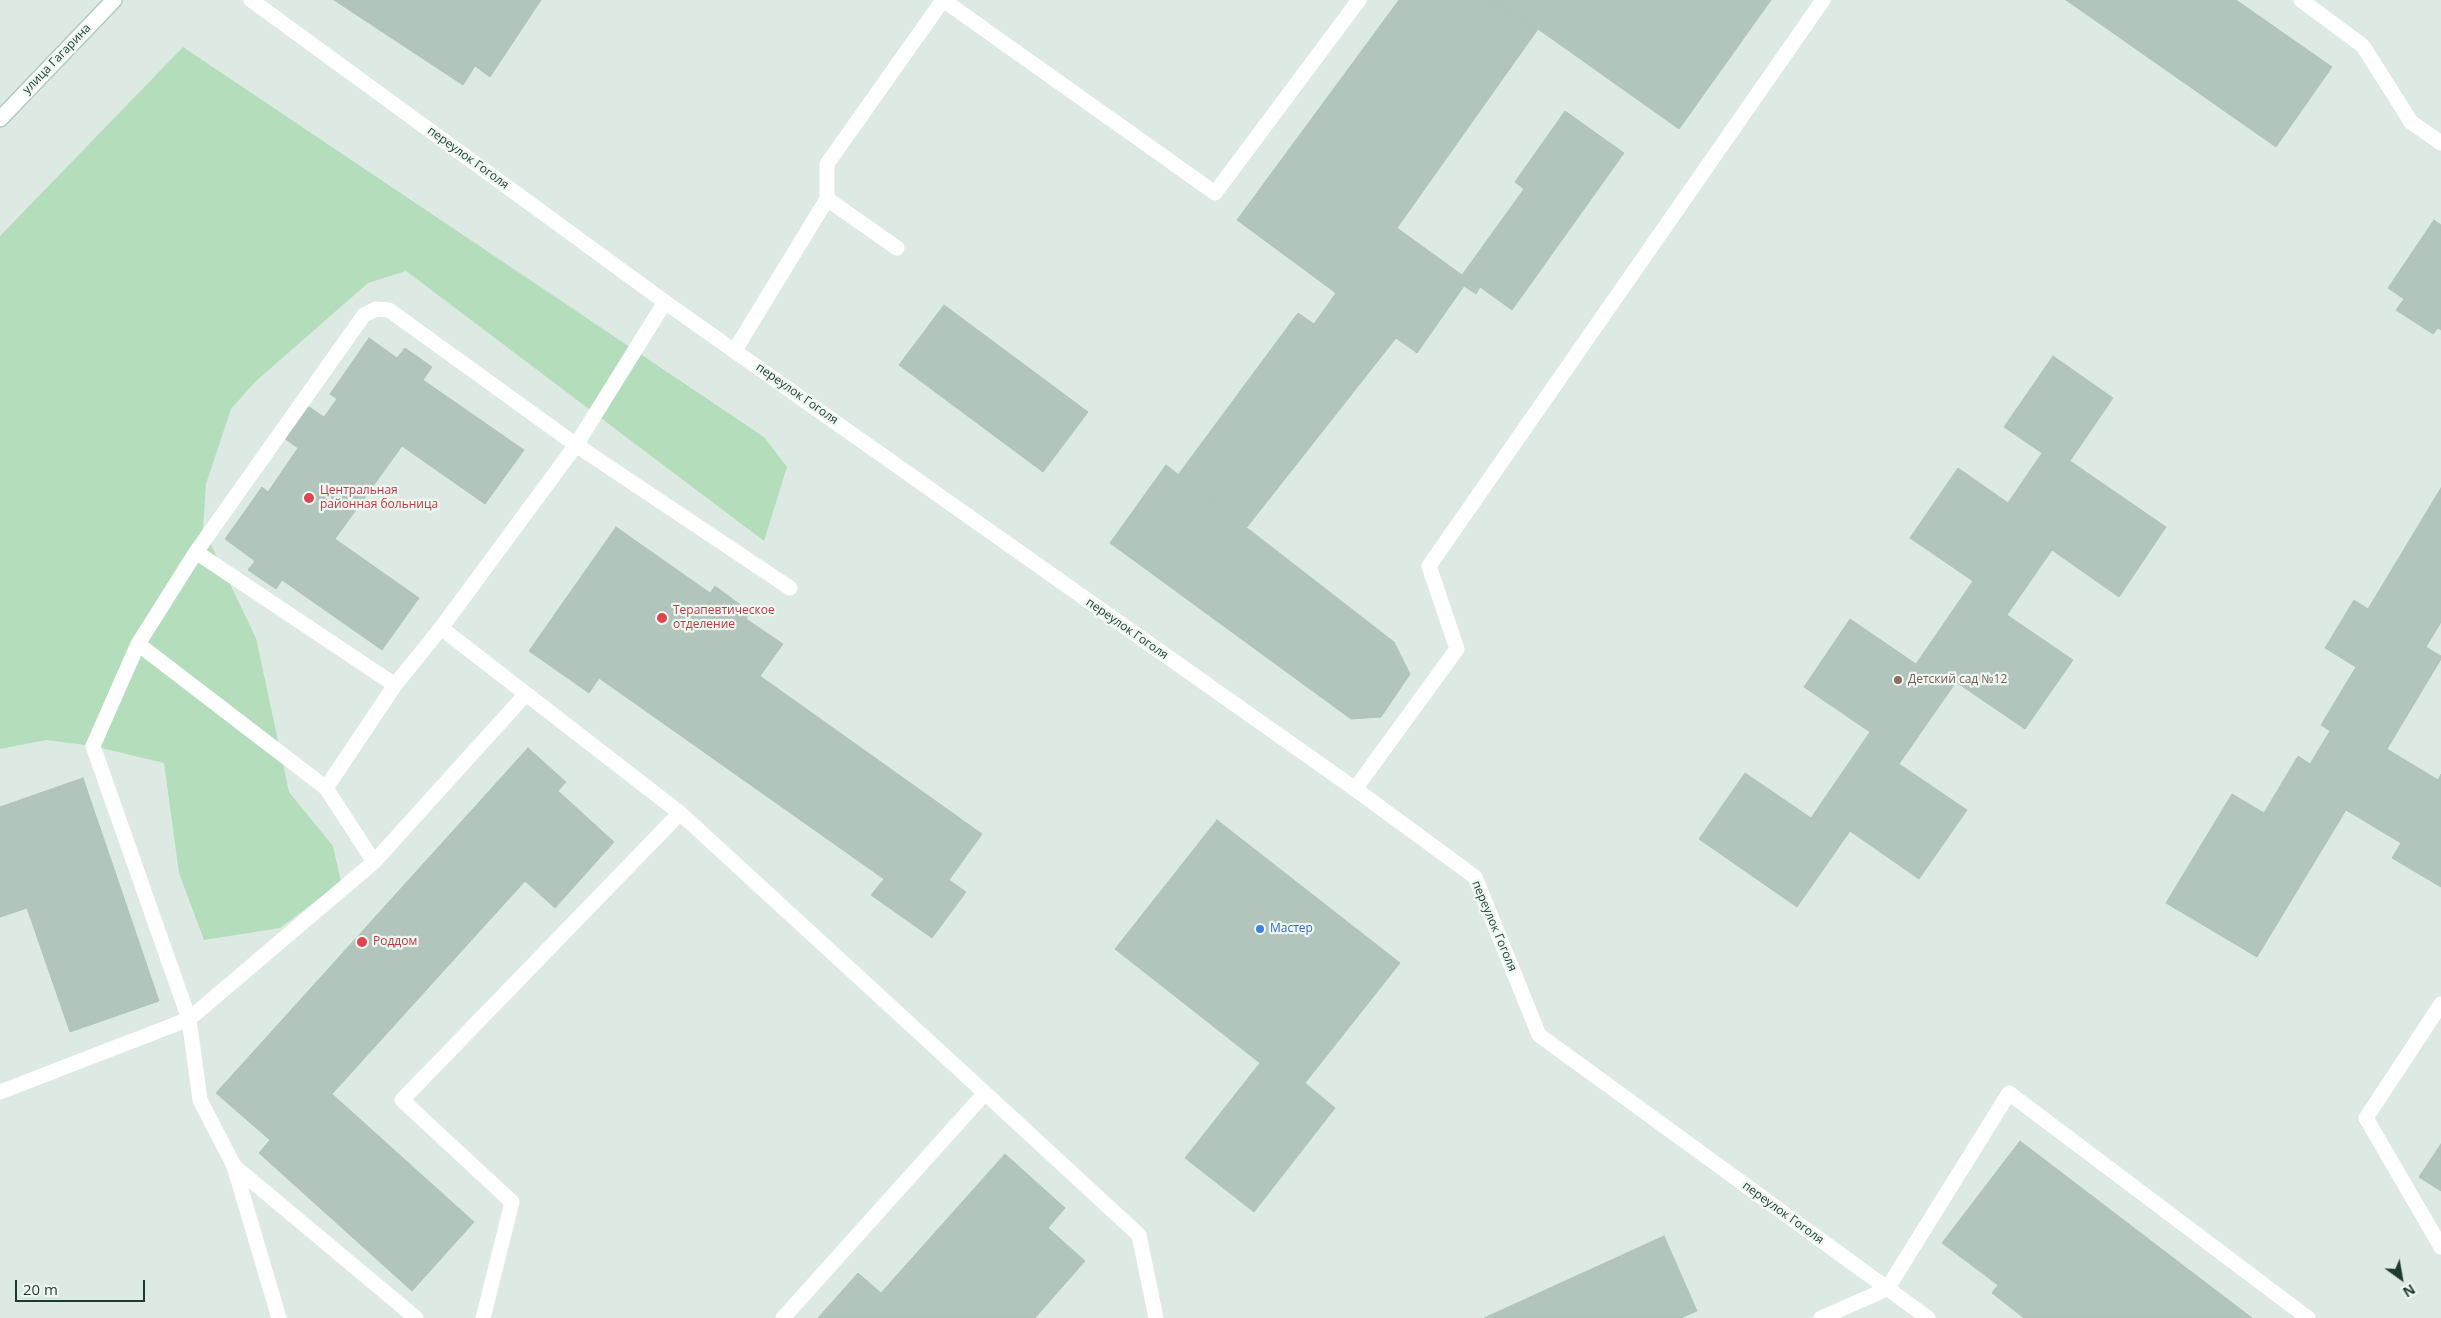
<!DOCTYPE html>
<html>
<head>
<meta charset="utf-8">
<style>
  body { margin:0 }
  #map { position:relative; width:2441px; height:1318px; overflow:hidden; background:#ddeae3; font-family:"Open Sans",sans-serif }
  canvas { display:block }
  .north { position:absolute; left:2376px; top:1253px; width:50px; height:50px; -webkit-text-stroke:4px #eef7f1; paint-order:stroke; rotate:148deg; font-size:14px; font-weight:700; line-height:20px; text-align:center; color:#1e3b30 }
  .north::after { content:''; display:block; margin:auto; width:18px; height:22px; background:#1e3b30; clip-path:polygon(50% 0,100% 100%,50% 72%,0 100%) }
  .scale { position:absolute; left:15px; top:1280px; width:130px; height:22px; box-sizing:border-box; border:2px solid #1e3b30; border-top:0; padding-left:6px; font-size:15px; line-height:18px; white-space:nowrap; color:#1e3b30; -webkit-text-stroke:4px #eef7f1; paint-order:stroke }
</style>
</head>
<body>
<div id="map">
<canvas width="2441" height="1318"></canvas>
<div class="north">N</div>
<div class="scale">20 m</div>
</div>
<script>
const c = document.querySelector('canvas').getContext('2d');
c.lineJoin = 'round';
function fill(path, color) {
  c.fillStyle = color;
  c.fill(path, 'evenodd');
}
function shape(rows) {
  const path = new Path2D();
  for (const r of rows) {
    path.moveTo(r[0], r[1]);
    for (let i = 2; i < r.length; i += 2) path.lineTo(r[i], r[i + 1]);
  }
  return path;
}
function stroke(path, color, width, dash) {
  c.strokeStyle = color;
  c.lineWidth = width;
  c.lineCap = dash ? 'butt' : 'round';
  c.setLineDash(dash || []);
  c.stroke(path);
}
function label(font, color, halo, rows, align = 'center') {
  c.font = font + ' "Open Sans",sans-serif';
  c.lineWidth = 4.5;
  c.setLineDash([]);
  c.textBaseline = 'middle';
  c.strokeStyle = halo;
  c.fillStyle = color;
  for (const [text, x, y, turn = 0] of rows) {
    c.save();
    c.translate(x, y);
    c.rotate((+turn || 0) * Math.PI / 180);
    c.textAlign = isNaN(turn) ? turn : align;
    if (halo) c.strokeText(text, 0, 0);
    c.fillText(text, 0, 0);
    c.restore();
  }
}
fill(shape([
  [183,47,764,437,787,467,764,541,406,271,368,283,255,382,231,409,206,484,203,528,256,638,289,792,333,846,341,882,280,928,204,940,179,873,164,763,93,746,46,740,0,749,0,236]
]), '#b4debb');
const building = shape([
  [334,0,541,0,490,77,475,66,463,85,334,0],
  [1399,0,1486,0,1538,29,1397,228,1462,275,1524,189,1515,182,1565,111,1624,153,1512,310,1480,287,1476,294,1464,286,1417,353,1396,338,1247,527,1178,475,1298,313,1314,324,1336,293,1237,220,1399,0],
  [1486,0,1771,0,1679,129,1538,29,1486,0],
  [2066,0,2236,0,2332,67,2276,147,2066,0],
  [2434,220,2441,225,2441,330,2438,328,2433,334,2396,310,2404,299,2388,288,2434,220],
  [944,305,1088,412,1043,472,899,365,944,305],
  [369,338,397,358,405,348,432,367,423,380,524,450,485,504,402,446,335,539,419,598,382,650,282,580,276,589,248,570,255,561,225,539,262,487,268,492,298,448,280,435,303,403,324,417,337,399,330,394,369,338],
  [2053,356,2113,398,2070,461,2166,527,2119,597,2052,550,2007,615,2073,660,2025,729,1956,682,1899,764,1967,810,1919,879,1850,831,1797,907,1699,839,1745,773,1811,818,1870,732,1804,687,1850,619,1916,664,1973,581,1910,538,1958,468,2008,503,2042,453,2004,427,2053,356],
  [1166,465,1394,642,1410,674,1381,717,1351,719,1110,543,1166,465],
  [2441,488,2441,622,2426,647,2441,656,2441,659,2387,749,2438,780,2441,774,2441,887,2392,858,2401,843,2346,810,2257,957,2166,903,2232,794,2264,813,2298,756,2310,764,2330,731,2321,725,2356,667,2325,648,2354,600,2368,609,2441,488],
  [616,527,710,593,715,586,750,612,746,619,783,644,760,676,982,834,949,880,966,892,932,938,871,895,884,879,599,678,589,693,529,651,616,527],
  [528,748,566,782,558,791,614,842,555,908,525,881,332,1094,474,1222,412,1291,259,1153,270,1140,216,1093,528,748],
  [83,778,159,1001,70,1032,27,908,0,917,0,807,83,778],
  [1217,820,1400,963,1305,1083,1335,1108,1254,1212,1185,1158,1260,1063,1115,949,1217,820],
  [2020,1141,2252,1318,2024,1318,1992,1293,1998,1285,1942,1243,2020,1141],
  [2441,1144,2441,1191,2419,1177,2441,1144],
  [1005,1154,1065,1208,1048,1228,1085,1261,1035,1318,818,1318,858,1273,881,1293,1005,1154],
  [1664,1236,1697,1311,1681,1318,1484,1318,1664,1236]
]);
fill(building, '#b2c5bc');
stroke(building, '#afc4b9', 1);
const secondary = shape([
  [0,119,114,0]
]);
stroke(secondary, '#b0cbbe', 18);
stroke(shape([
  [827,199,827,164,943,0,1215,193,1359,0],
  [665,302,576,445,441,628,680,813,985,1093,783,1318],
  [735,350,827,199,897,248],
  [196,552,138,644,326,788],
  [441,628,395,685,196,552,364,315,376,309,389,310,576,445,790,588],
  [395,685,326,788,374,862,189,1019,200,1100,234,1166,416,1318],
  [1355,789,1457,649,1429,566,1823,0],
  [374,862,526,694],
  [2441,1004,2366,1118,2441,1247],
  [0,1092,189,1019,93,746,138,644],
  [985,1093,1139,1235,1156,1318],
  [234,1166,279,1318],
  [483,1318,512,1202,402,1100,680,813],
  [1821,1318,1887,1289,2009,1093,2308,1318]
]), '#fff', 15);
stroke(shape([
  [251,0,665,302,1355,789,1475,877,1539,1035,1928,1318],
  [2301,0,2363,46,2411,122,2441,143]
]), '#fff', 15);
stroke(secondary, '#fff', 15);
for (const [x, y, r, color] of [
  [309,498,6,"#e0444e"],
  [662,618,6,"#e0444e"],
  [1898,680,5,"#8d6e63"],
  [1260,929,5,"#3f7fe0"],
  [362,942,6,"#e0444e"]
]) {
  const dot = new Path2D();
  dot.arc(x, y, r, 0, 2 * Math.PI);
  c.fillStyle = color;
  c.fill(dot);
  stroke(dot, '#eef7f1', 2);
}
label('12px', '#1e3b30', '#eef7f1', [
  ["улица Гагарина",57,59,-46],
  ["переулок Гоголя",468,158,36],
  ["переулок Гоголя",797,394,35],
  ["переулок Гоголя",1127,629,35],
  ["переулок Гоголя",1494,926,67],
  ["переулок Гоголя",1783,1213,36]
]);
label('12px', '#be3a42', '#eef7f1', [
  ["Центральная",320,491],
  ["районная больница",320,505],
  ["Терапевтическое",673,611],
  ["отделение",673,625],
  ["Роддом",373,942]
], 'left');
label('12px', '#785e54', '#eef7f1', [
  ["Детский сад №12",1908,680]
], 'left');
label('12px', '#366cbe', '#eef7f1', [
  ["Мастер",1270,929]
], 'left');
</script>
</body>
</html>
